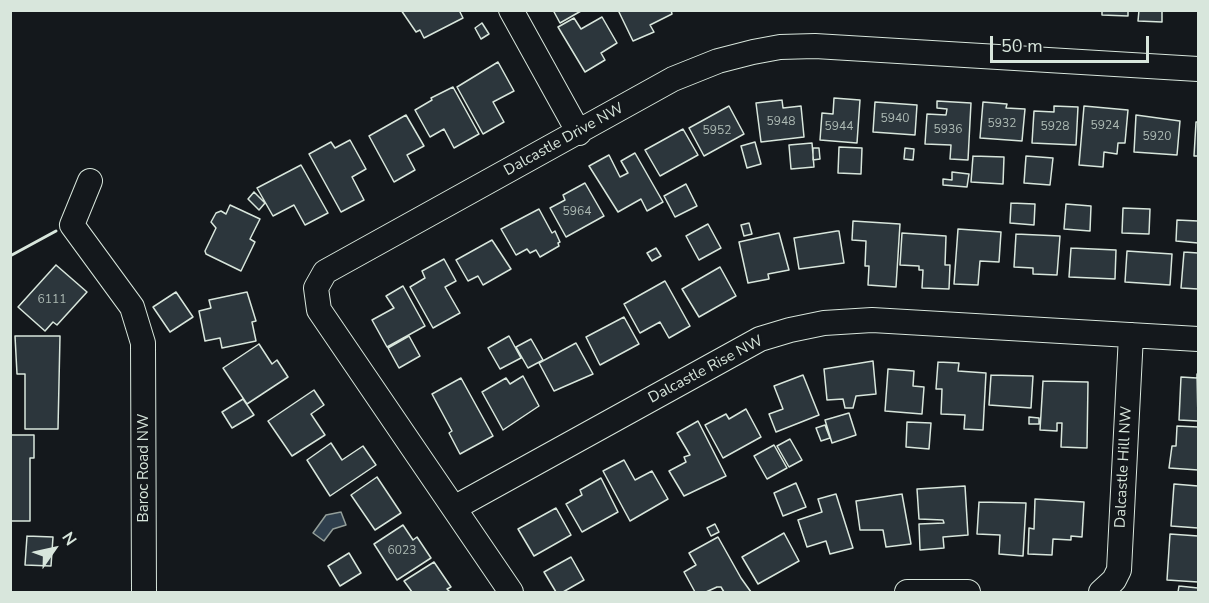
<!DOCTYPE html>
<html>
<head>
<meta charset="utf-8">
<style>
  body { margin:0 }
  #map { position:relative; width:1209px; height:603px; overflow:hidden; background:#14181c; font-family:"Nunito Sans",sans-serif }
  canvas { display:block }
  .frame { position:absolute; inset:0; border:12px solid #d8e6dc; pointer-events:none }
  .north { position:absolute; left:24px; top:519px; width:60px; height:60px; -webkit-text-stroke:4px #14181c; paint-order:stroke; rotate:56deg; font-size:16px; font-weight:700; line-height:24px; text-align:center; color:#d8e6dc }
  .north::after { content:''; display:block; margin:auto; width:21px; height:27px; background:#d8e6dc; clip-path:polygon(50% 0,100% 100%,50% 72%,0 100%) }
  .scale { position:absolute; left:990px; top:36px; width:159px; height:27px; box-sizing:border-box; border:3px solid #d8e6dc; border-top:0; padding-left:8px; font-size:18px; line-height:21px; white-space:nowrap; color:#d8e6dc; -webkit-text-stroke:4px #14181c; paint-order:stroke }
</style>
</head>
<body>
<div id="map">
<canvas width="1209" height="603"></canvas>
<div class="frame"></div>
<div class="north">N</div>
<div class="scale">50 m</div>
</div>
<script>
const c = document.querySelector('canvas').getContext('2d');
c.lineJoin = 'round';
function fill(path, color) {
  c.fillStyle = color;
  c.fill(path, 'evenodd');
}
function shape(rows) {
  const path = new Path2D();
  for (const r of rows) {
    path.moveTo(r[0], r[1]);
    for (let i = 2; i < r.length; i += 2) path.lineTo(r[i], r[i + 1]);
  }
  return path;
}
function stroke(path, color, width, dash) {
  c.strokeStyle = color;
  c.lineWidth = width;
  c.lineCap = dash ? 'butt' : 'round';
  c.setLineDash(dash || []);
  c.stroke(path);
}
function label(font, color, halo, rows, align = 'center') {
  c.font = font + ' "Nunito Sans",sans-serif';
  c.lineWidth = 4.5;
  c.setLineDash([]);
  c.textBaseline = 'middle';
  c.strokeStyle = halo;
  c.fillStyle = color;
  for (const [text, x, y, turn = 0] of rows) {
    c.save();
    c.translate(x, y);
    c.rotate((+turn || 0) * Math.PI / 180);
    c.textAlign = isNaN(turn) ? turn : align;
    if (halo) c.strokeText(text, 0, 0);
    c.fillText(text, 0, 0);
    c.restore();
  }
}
const water = shape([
  [341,512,346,525,333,529,324,541,313,533,326,515,341,512]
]);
fill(water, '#2f3f4d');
stroke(water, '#939e99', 1.5);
const building = shape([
  [401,10,459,10,463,18,424,38,420,30,416,32,401,10],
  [553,10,580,10,581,11,560,23,553,10],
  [618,10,671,10,672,14,650,25,654,32,633,41,618,10],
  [1102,10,1128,10,1128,16,1102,15,1102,10],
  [1139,10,1162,10,1162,22,1138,21,1139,10],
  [602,17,617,43,601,53,605,60,585,72,558,27,574,18,581,29,602,17],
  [482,23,489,34,481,39,475,28,482,23],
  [498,62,514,91,493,102,504,122,483,134,457,87,498,62],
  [453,87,479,134,454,148,444,129,430,137,415,110,432,100,431,98,453,87],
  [834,98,860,100,857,143,820,140,822,113,833,114,834,98],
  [782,100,783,108,801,106,804,137,761,142,756,103,782,100],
  [937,101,971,103,968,160,950,159,951,145,925,144,927,114,946,115,947,109,937,108,937,101],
  [875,102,917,105,915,135,873,132,875,102],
  [983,102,1007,104,1006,108,1025,109,1022,141,980,138,983,102],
  [729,106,744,134,704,156,689,128,729,106],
  [1054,106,1078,107,1076,145,1032,143,1034,111,1054,112,1054,106],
  [1084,106,1128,110,1125,143,1118,143,1117,154,1104,152,1103,167,1079,165,1084,106],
  [406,115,424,146,407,155,415,170,394,182,369,136,406,115],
  [1136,115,1180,121,1177,155,1134,152,1136,115],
  [1196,122,1198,122,1198,156,1194,156,1196,122],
  [683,129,698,155,660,176,645,150,683,129],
  [350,140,366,169,352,177,364,200,341,212,309,154,331,142,335,148,350,140],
  [755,142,761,164,747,168,741,146,755,142],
  [812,143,814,167,791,169,789,145,812,143],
  [839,147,862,148,861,174,838,173,839,147],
  [813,148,819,148,820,159,813,160,813,148],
  [905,148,914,149,913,160,904,159,905,148],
  [635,153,663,202,647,211,641,199,618,212,589,166,609,155,620,177,628,173,621,161,635,153],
  [973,156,1004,157,1003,184,971,182,973,156],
  [1026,156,1053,158,1050,185,1024,183,1026,156],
  [301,165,328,213,305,225,294,205,273,216,257,188,301,165],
  [952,172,969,174,967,187,943,185,943,179,952,180,952,172],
  [585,183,604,216,566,237,550,208,565,200,563,195,585,183],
  [686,184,697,206,675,217,664,196,686,184],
  [254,192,265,203,259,210,248,199,254,192],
  [1011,203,1035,204,1034,225,1010,223,1011,203],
  [1066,204,1091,206,1090,231,1064,229,1066,204],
  [230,205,260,219,250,239,255,242,241,271,206,254,205,251,216,228,211,222,216,213,221,211,226,214,230,205],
  [1123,208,1150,209,1149,234,1122,233,1123,208],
  [539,209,552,233,555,231,560,242,558,243,559,246,540,257,536,250,530,253,527,249,516,255,501,229,539,209],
  [1177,220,1198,221,1198,243,1176,241,1177,220],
  [853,221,900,224,896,287,868,285,869,266,865,266,866,241,852,240,853,221],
  [749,223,752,234,744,236,741,225,749,223],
  [708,224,721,248,699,260,686,236,708,224],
  [958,229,1001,232,999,262,980,261,978,285,954,284,958,229],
  [837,231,839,231,844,263,799,269,794,238,837,231],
  [779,233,789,270,768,274,769,279,748,283,739,242,779,233],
  [902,233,946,236,945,265,950,265,949,289,922,288,923,270,919,270,919,266,900,265,902,233],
  [1016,234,1060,236,1057,275,1033,274,1033,268,1014,267,1016,234],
  [492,240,511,269,483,285,478,276,468,281,456,260,492,240],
  [656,248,661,256,652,261,647,253,656,248],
  [1071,248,1116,250,1115,279,1069,277,1071,248],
  [1127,251,1172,254,1170,285,1125,282,1127,251],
  [1184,252,1198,253,1198,289,1181,288,1184,252],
  [444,259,456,281,445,287,460,313,433,328,410,287,425,278,422,271,444,259],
  [56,265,87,292,57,325,53,322,45,331,18,307,56,265],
  [720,267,736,296,699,317,682,289,720,267],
  [665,281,690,326,669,338,660,322,640,333,624,304,665,281],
  [403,286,425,326,387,347,372,320,394,308,386,296,403,286],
  [176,292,193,317,170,332,153,307,176,292],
  [247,292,256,321,252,322,256,341,222,348,220,338,205,341,199,311,211,308,209,300,247,292],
  [624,317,639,344,600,365,586,337,624,317],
  [15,336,60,336,58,429,25,429,25,374,17,374,15,336],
  [409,336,420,356,399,368,388,348,409,336],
  [509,336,521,358,500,369,488,348,509,336],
  [531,339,543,360,528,368,516,347,531,339],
  [576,343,593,374,554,391,539,363,576,343],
  [259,344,272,364,277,360,288,377,247,404,223,368,259,344],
  [873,361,876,394,856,396,853,408,845,408,843,399,827,400,824,369,873,361],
  [938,362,959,363,958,371,986,373,983,430,964,429,965,415,941,414,942,389,936,389,938,362],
  [888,369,914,371,913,386,924,387,922,414,885,411,888,369],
  [1197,374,1198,421,1179,420,1181,377,1197,378,1197,374],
  [803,375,819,415,776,432,769,414,783,409,774,386,803,375],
  [991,375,1033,376,1031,408,989,405,991,375],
  [523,376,539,406,503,430,482,392,506,378,510,384,523,376],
  [461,378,493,436,460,454,449,433,452,431,432,394,461,378],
  [1043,381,1088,382,1087,448,1061,447,1062,423,1057,423,1057,431,1040,430,1043,381],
  [314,390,324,405,311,414,325,435,292,456,268,421,314,390],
  [243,399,254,415,232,428,222,412,243,399],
  [746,409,761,437,723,458,705,425,726,414,729,419,746,409],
  [849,413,856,435,832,443,825,420,849,413],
  [1029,417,1039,418,1039,424,1029,424,1029,417],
  [698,421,726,476,684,496,669,471,686,462,684,457,690,455,677,433,698,421],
  [907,422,931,423,929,449,906,447,907,422],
  [825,425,830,438,821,441,816,428,825,425],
  [1177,426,1198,427,1198,470,1169,468,1172,446,1176,446,1177,426],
  [10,435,34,435,34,458,30,458,30,521,10,521,10,435],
  [790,439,802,460,789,467,777,446,790,439],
  [331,443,342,460,363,446,376,465,330,496,307,460,331,443],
  [774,445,787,468,767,479,754,456,774,445],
  [624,460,635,480,652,471,668,499,630,521,603,471,624,460],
  [377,477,401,513,375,530,351,495,377,477],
  [601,478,618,512,582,532,566,504,582,495,580,490,601,478],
  [796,483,806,507,783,516,774,493,796,483],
  [1174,484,1198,486,1198,528,1171,526,1174,484],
  [965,486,968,535,943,537,944,548,920,550,919,524,944,523,943,520,919,519,917,489,965,486],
  [836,494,853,548,830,554,826,541,807,547,798,520,822,512,818,499,836,494],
  [902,494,911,544,886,547,883,530,860,530,856,501,902,494],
  [1035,499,1084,502,1082,537,1071,536,1071,540,1053,539,1052,555,1028,554,1029,528,1034,529,1035,499],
  [979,502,1026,503,1023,556,999,554,1000,535,977,534,979,502],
  [556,508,571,535,534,556,518,529,556,508],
  [715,524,719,532,711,536,707,528,715,524],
  [403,525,413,540,417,537,431,558,397,580,374,544,403,525],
  [784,533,799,561,758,584,742,557,784,533],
  [1170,534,1198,536,1198,582,1167,580,1170,534],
  [27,536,53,537,51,566,25,565,27,536],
  [718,537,741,578,751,592,724,592,721,587,717,587,706,592,695,592,684,572,696,565,689,553,718,537],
  [349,553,361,573,340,586,328,566,349,553],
  [571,557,584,580,563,592,556,592,544,572,571,557],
  [434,562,451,587,447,589,450,592,412,592,404,581,434,562],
  [1179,586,1198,588,1198,592,1178,592,1179,586]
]);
fill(building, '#2c363c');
stroke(building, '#d8e6dc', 1.5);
const minor = shape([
  [511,10,579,133],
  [90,181,72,225,132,307,143,343,144,592],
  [454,508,760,339,790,330,824,323,872,320,1198,339],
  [511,592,319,310,316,288,325,272,673,79,718,61,753,52,780,47,815,46,1198,69],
  [907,592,968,592],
  [1101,592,1114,580,1119,570,1131,335]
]);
stroke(minor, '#d8e6dc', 26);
stroke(minor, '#14181c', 24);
stroke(shape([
  [10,256,56,231]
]), '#d8e6dc', 3);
label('12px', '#adbab4', null, [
  ["5940",895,119],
  ["5948",781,122],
  ["5932",1002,124],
  ["5924",1105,126],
  ["5944",839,127],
  ["5928",1055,127],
  ["5936",948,130],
  ["5952",717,131],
  ["5920",1157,137],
  ["5964",577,212],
  ["6111",52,300],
  ["6023",402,551]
]);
label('15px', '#d8e6dc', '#14181c', [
  ["Dalcastle Drive NW",564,140,-29],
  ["Dalcastle Rise NW",706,370,-28],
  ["Dalcastle Hill NW",1124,467,-87],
  ["Baroc Road NW",144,468,-90]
]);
</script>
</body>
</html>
